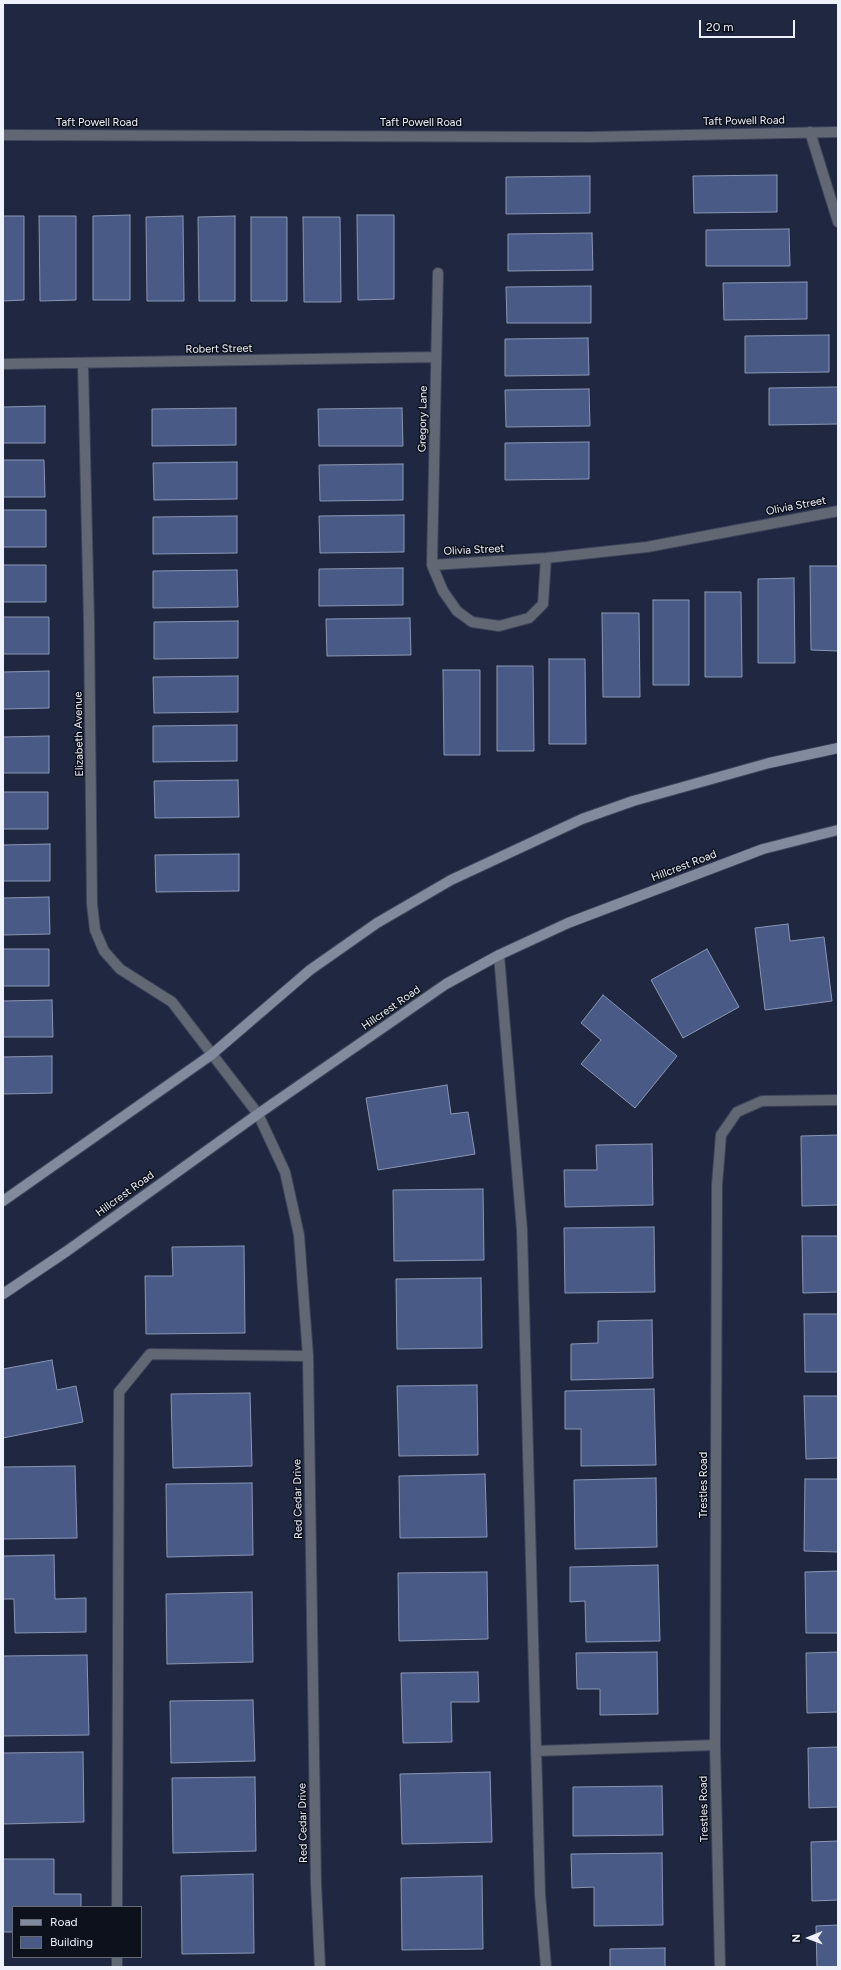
<!DOCTYPE html>
<html>
<head>
<meta charset="utf-8">
<style>
  body { margin:0 }
  #map { position:relative; width:841px; height:1970px; overflow:hidden; background:#1f2840; font-family:Figtree,sans-serif }
  canvas { display:block }
  .frame { position:absolute; inset:0; border:4px solid #eef2fc; pointer-events:none }
  .legend { position:absolute; left:12px; top:1906px; width:130px; height:52px; box-sizing:border-box; background:#0d111c; border:1px solid #676b76; margin:0; padding:5px 7px; list-style:none; font-size:12px; color:#eef2fc }
  .legend li { display:flex; align-items:center; gap:8px; height:20px }
  .legend b { width:20px; border:1px solid #676b76 }
  .north { position:absolute; left:789px; top:1918px; width:40px; height:40px; -webkit-text-stroke:3px #0d111c; paint-order:stroke; rotate:269deg; font-size:11px; font-weight:700; line-height:16px; text-align:center; color:#eef2fc }
  .north::after { content:''; display:block; margin:auto; width:14px; height:18px; background:#eef2fc; clip-path:polygon(50% 0,100% 100%,50% 72%,0 100%) }
  .scale { position:absolute; left:699px; top:20px; width:96px; height:18px; box-sizing:border-box; border:2px solid #eef2fc; border-top:0; padding-left:5px; font-size:12px; line-height:14px; white-space:nowrap; color:#eef2fc; -webkit-text-stroke:3px #0d111c; paint-order:stroke }
</style>
</head>
<body>
<div id="map">
<canvas width="841" height="1970"></canvas>
<div class="frame"></div>
<ul class="legend">
<li><b style="height:5px;background:#828a9e"></b>Road</li>
<li><b style="height:11px;background:#495a86"></b>Building</li>
</ul>
<div class="north">N</div>
<div class="scale">20 m</div>
</div>
<script>
const c = document.querySelector('canvas').getContext('2d');
c.lineJoin = 'round';
function fill(path, color) {
  c.fillStyle = color;
  c.fill(path, 'evenodd');
}
function shape(rows) {
  const path = new Path2D();
  for (const r of rows) {
    path.moveTo(r[0], r[1]);
    for (let i = 2; i < r.length; i += 2) path.lineTo(r[i], r[i + 1]);
  }
  return path;
}
function stroke(path, color, width, dash) {
  c.strokeStyle = color;
  c.lineWidth = width;
  c.lineCap = dash ? 'butt' : 'round';
  c.setLineDash(dash || []);
  c.stroke(path);
}
function label(font, color, halo, rows, align = 'center') {
  c.font = font + ' Figtree,sans-serif';
  c.lineWidth = 3;
  c.setLineDash([]);
  c.textBaseline = 'middle';
  c.strokeStyle = halo;
  c.fillStyle = color;
  for (const [text, x, y, turn = 0] of rows) {
    c.save();
    c.translate(x, y);
    c.rotate((+turn || 0) * Math.PI / 180);
    c.textAlign = isNaN(turn) ? turn : align;
    if (halo) c.strokeText(text, 0, 0);
    c.fillText(text, 0, 0);
    c.restore();
  }
}
const building = shape([
  [777,175,777,212,694,213,693,176,777,175],
  [590,176,590,213,506,214,506,177,590,176],
  [130,215,130,300,93,300,93,216,130,215],
  [357,215,394,215,394,299,358,300,357,215],
  [3,216,24,216,24,300,3,301,3,216],
  [39,216,76,216,76,300,40,301,39,216],
  [183,216,184,301,147,301,146,217,183,216],
  [235,216,235,301,199,301,198,217,235,216],
  [251,217,287,217,287,301,251,301,251,217],
  [303,217,340,217,341,302,304,302,303,217],
  [789,229,790,266,706,266,706,230,789,229],
  [592,233,593,270,508,271,508,234,592,233],
  [807,282,807,319,724,320,723,283,807,282],
  [591,286,591,323,507,323,506,287,591,286],
  [829,335,829,372,745,373,745,336,829,335],
  [588,338,589,375,505,376,505,339,588,338],
  [838,387,838,424,769,425,769,388,838,387],
  [589,389,590,426,506,427,505,390,589,389],
  [45,406,45,443,3,443,3,407,45,406],
  [236,408,236,445,152,446,152,409,236,408],
  [402,408,403,446,319,446,318,409,402,408],
  [589,442,589,479,505,480,505,443,589,442],
  [3,460,44,460,45,497,3,497,3,460],
  [237,462,237,499,154,500,153,463,237,462],
  [403,464,403,500,320,501,319,465,403,464],
  [3,510,46,510,46,547,3,547,3,510],
  [404,515,404,552,320,553,319,516,404,515],
  [237,516,237,553,153,554,153,517,237,516],
  [3,565,46,565,46,602,3,602,3,565],
  [810,566,838,566,838,651,811,650,810,566],
  [403,568,403,605,319,606,319,569,403,568],
  [237,570,238,607,153,608,153,571,237,570],
  [794,578,795,663,758,663,758,579,794,578],
  [705,592,741,592,742,677,705,677,705,592],
  [653,600,689,600,689,685,653,685,653,600],
  [602,613,639,613,640,697,603,697,602,613],
  [3,617,49,617,49,654,3,654,3,617],
  [410,618,411,655,327,656,326,619,410,618],
  [238,621,238,658,154,659,154,622,238,621],
  [549,659,585,659,586,744,549,744,549,659],
  [497,666,533,666,534,751,497,751,497,666],
  [443,670,480,670,480,755,444,755,443,670],
  [49,671,49,708,3,709,3,672,49,671],
  [238,676,238,712,154,713,153,677,238,676],
  [237,725,237,761,153,762,153,726,237,725],
  [49,736,49,773,3,773,3,737,49,736],
  [238,780,239,817,155,818,154,781,238,780],
  [3,792,48,792,48,829,3,829,3,792],
  [50,844,50,881,3,881,3,845,50,844],
  [239,854,239,891,156,892,155,855,239,854],
  [49,897,50,934,3,935,3,898,49,897],
  [788,924,790,941,824,937,832,1001,765,1010,755,928,788,924],
  [3,949,49,949,49,986,3,986,3,949],
  [707,949,739,1007,683,1038,651,980,707,949],
  [603,995,677,1056,635,1108,581,1064,601,1040,581,1023,603,995],
  [52,1000,53,1037,3,1037,3,1001,52,1000],
  [52,1056,52,1093,3,1094,3,1057,52,1056],
  [447,1085,451,1114,468,1112,475,1154,378,1170,366,1098,447,1085],
  [838,1135,838,1205,802,1206,801,1136,838,1135],
  [652,1144,653,1205,565,1207,564,1170,597,1170,596,1145,652,1144],
  [483,1189,484,1260,394,1261,393,1190,483,1189],
  [654,1227,655,1292,565,1293,564,1228,654,1227],
  [802,1236,838,1236,838,1292,803,1293,802,1236],
  [244,1246,245,1333,146,1334,145,1276,173,1276,172,1247,244,1246],
  [481,1278,482,1348,397,1349,396,1279,481,1278],
  [804,1314,838,1314,838,1372,805,1372,804,1314],
  [652,1320,653,1378,571,1380,571,1344,598,1343,598,1321,652,1320],
  [52,1360,57,1390,76,1386,83,1422,3,1438,3,1369,52,1360],
  [477,1385,478,1455,399,1456,397,1386,477,1385],
  [654,1389,656,1465,581,1466,581,1429,565,1429,565,1391,654,1389],
  [250,1393,252,1466,173,1468,171,1394,250,1393],
  [804,1396,838,1396,838,1458,806,1459,804,1396],
  [75,1466,77,1538,3,1539,3,1467,75,1466],
  [485,1474,487,1537,400,1538,399,1476,485,1474],
  [656,1478,657,1547,575,1549,574,1480,656,1478],
  [805,1479,838,1479,838,1552,804,1551,805,1479],
  [252,1483,253,1555,167,1557,166,1484,252,1483],
  [54,1555,55,1599,86,1598,86,1632,15,1633,14,1599,3,1599,3,1556,54,1555],
  [658,1565,660,1641,586,1642,585,1601,570,1602,570,1567,658,1565],
  [838,1571,838,1633,806,1633,805,1572,838,1571],
  [487,1572,488,1639,399,1641,398,1573,487,1572],
  [252,1592,253,1662,167,1664,166,1594,252,1592],
  [657,1652,658,1714,600,1715,600,1689,577,1689,576,1653,657,1652],
  [838,1652,838,1712,807,1713,806,1653,838,1652],
  [87,1655,89,1735,3,1736,3,1656,87,1655],
  [478,1672,479,1702,451,1702,452,1742,403,1743,401,1673,478,1672],
  [253,1700,255,1761,171,1763,170,1701,253,1700],
  [838,1747,838,1807,809,1808,808,1748,838,1747],
  [83,1752,84,1822,3,1824,3,1753,83,1752],
  [490,1772,492,1842,402,1844,400,1774,490,1772],
  [255,1777,256,1851,173,1853,172,1778,255,1777],
  [662,1786,663,1835,573,1836,573,1787,662,1786],
  [838,1841,838,1900,812,1901,811,1842,838,1841],
  [662,1853,663,1925,594,1926,594,1887,572,1888,571,1854,662,1853],
  [3,1859,54,1859,54,1894,81,1894,81,1907,13,1907,13,1932,3,1932,3,1859],
  [253,1874,254,1953,182,1954,181,1876,253,1874],
  [482,1876,483,1949,402,1950,401,1878,482,1876],
  [838,1925,838,1967,817,1967,816,1926,838,1925],
  [665,1948,665,1967,610,1967,610,1949,665,1948]
]);
fill(building, '#495a86');
stroke(building, '#8a96b4', 1);
const service = shape([
  [499,955,522,1230,540,1894,546,1967],
  [536,1751,715,1745],
  [117,1907,119,1392,150,1354,308,1356],
  [117,1967,117,1957]
]);
const minor = shape([
  [810,132,838,222],
  [3,135,589,137,838,132],
  [438,273,432,565,443,591,457,611,472,622,499,626,529,618,543,604,546,558],
  [3,364,436,357],
  [83,364,89,622,92,904,95,930,104,951,120,969,172,1002,258,1114,285,1172,299,1235,308,1356,316,1884,320,1967],
  [432,565,546,558,647,547,838,511],
  [720,1967,715,1745,717,1185,721,1135,737,1112,762,1101,838,1100]
]);
const secondary = shape([
  [3,1201,211,1055,310,970,377,923,451,880,582,819,633,801,769,763,838,748],
  [3,1294,67,1251,258,1114,446,984,499,955,568,923,763,849,838,830]
]);
stroke(service, '#3c445a', 12);
stroke(minor, '#3c445a', 12);
stroke(secondary, '#3c445a', 12);
stroke(service, '#626774', 10);
stroke(minor, '#626774', 10);
stroke(secondary, '#828a9e', 10);
label('11px', '#eef2fc', '#0d111c', [
  ["Taft Powell Road",744,121,-1],
  ["Taft Powell Road",97,123],
  ["Taft Powell Road",421,123],
  ["Robert Street",219,349,-1],
  ["Gregory Lane",423,419,-89],
  ["Olivia Street",796,506,-11],
  ["Olivia Street",474,550,-3],
  ["Elizabeth Avenue",79,734,-91],
  ["Hillcrest Road",684,866,-21],
  ["Hillcrest Road",391,1008,-35],
  ["Hillcrest Road",125,1194,-36],
  ["Trestles Road",704,1485,-90],
  ["Red Cedar Drive",298,1499,-91],
  ["Trestles Road",704,1809,-91],
  ["Red Cedar Drive",303,1823,-91]
]);
</script>
</body>
</html>
